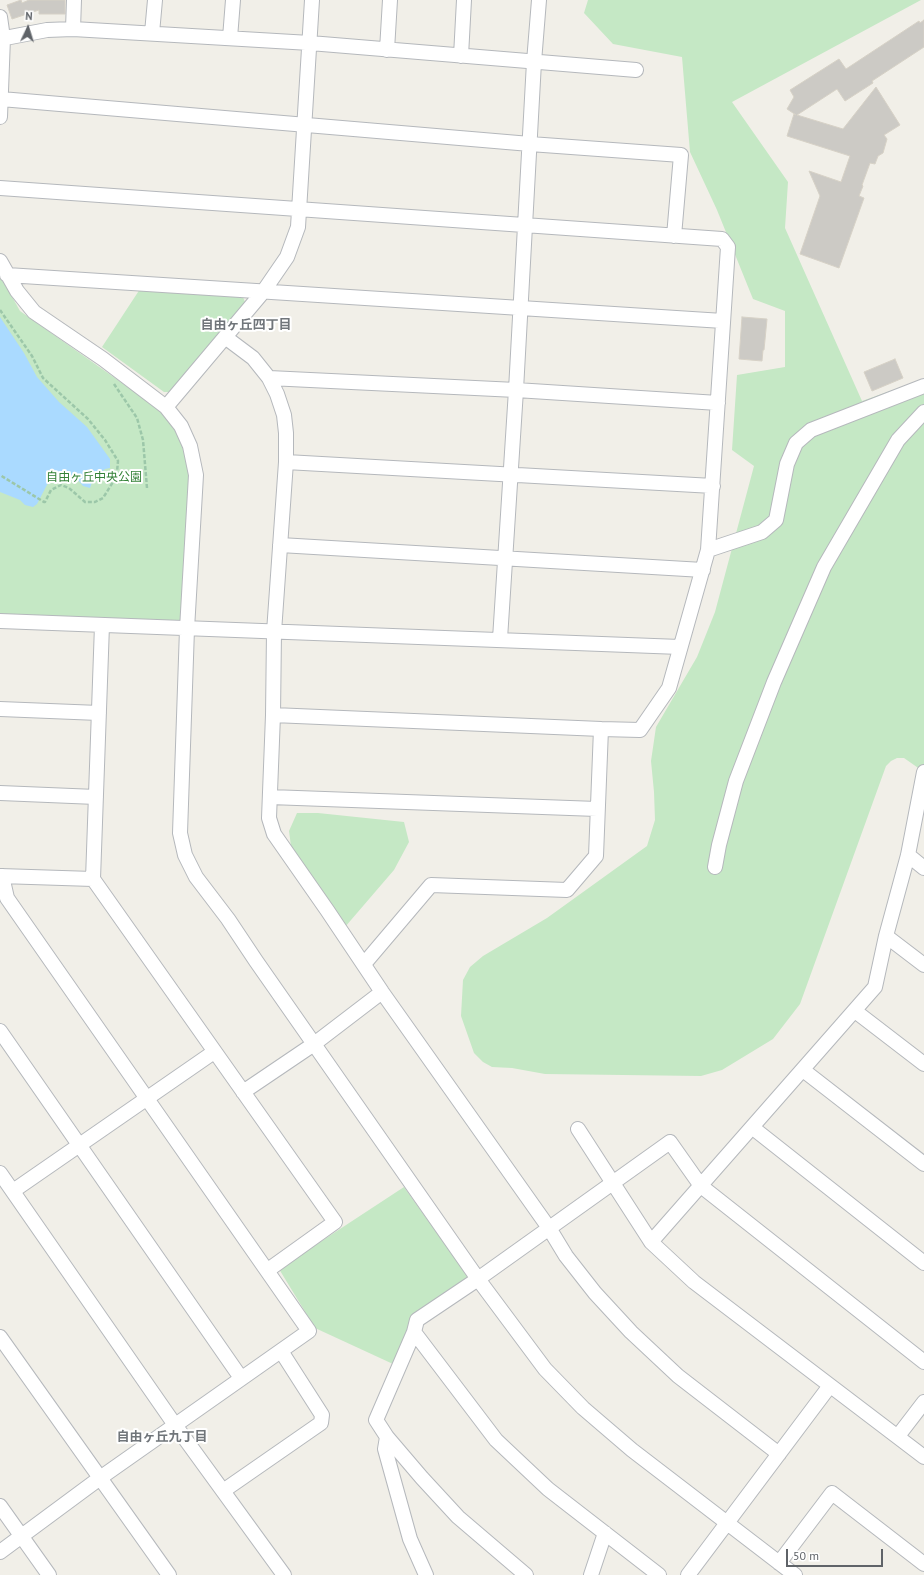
<!DOCTYPE html>
<html>
<head>
<meta charset="utf-8">
<style>
  body { margin:0 }
  #map { position:relative; width:924px; height:1575px; overflow:hidden; background:#f1efe8; font-family:"PT Sans",sans-serif }
  canvas { display:block }
  .north { position:absolute; left:8px; top:8px; width:40px; height:40px; -webkit-text-stroke:3px #fff; paint-order:stroke; rotate:4deg; font-size:11px; font-weight:700; line-height:16px; text-align:center; color:#5f6368 }
  .north::after { content:''; display:block; margin:auto; width:14px; height:18px; background:#5f6368; clip-path:polygon(50% 0,100% 100%,50% 72%,0 100%) }
  .scale { position:absolute; left:786px; top:1549px; width:97px; height:18px; box-sizing:border-box; border:2px solid #5f6368; border-top:0; padding-left:5px; font-size:12px; line-height:14px; white-space:nowrap; color:#5f6368; -webkit-text-stroke:3px #fff; paint-order:stroke }
</style>
</head>
<body>
<div id="map">
<canvas width="924" height="1575"></canvas>
<div class="north">N</div>
<div class="scale">50 m</div>
</div>
<script>
const c = document.querySelector('canvas').getContext('2d');
c.lineJoin = 'round';
function fill(path, color) {
  c.fillStyle = color;
  c.fill(path, 'evenodd');
}
function shape(rows) {
  const path = new Path2D();
  for (const r of rows) {
    path.moveTo(r[0], r[1]);
    for (let i = 2; i < r.length; i += 2) path.lineTo(r[i], r[i + 1]);
  }
  return path;
}
function stroke(path, color, width, dash) {
  c.strokeStyle = color;
  c.lineWidth = width;
  c.lineCap = dash ? 'butt' : 'round';
  c.setLineDash(dash || []);
  c.stroke(path);
}
function label(font, color, halo, rows, align = 'center') {
  c.font = font + ' "PT Sans","Noto Sans JP",sans-serif';
  c.lineWidth = 4;
  c.setLineDash([]);
  c.textBaseline = 'middle';
  c.strokeStyle = halo;
  c.fillStyle = color;
  for (const [text, x, y, turn = 0] of rows) {
    c.save();
    c.translate(x, y);
    c.rotate((+turn || 0) * Math.PI / 180);
    c.textAlign = isNaN(turn) ? turn : align;
    if (halo) c.strokeText(text, 0, 0);
    c.fillText(text, 0, 0);
    c.restore();
  }
}
fill(shape([
  [588,0,921,0,732,102,788,182,785,228,862,401,924,379,924,772,904,758,897,758,891,761,886,766,800,1004,773,1039,722,1070,701,1076,545,1074,512,1068,492,1067,483,1062,474,1053,461,1016,463,980,470,967,483,956,547,918,647,846,655,820,654,792,651,761,656,727,697,657,715,612,754,466,732,450,737,375,785,367,785,311,753,299,717,210,690,152,682,57,613,44,584,13],
  [0,275,20,311,166,414,181,438,189,475,181,621,0,614],
  [140,289,243,297,245,302,171,392,164,392,102,347],
  [297,813,318,813,404,822,409,842,394,870,345,927,292,854,289,831],
  [404,1187,470,1279,414,1318,393,1364,315,1328,279,1269]
]), '#c5e8c5');
fill(shape([
  [0,317,24,353,37,377,59,402,87,427,110,459,110,468,105,469,93,479,90,488,83,486,77,479,73,477,55,476,49,481,37,504,33,507,25,505,20,500,0,492]
]), '#aadaff');
const building = shape([
  [21,0,22,3,29,0,65,0,65,14,39,14,39,10,12,19,7,5,21,0],
  [924,20,924,47,872,81,873,83,845,101,837,89,797,115,843,129,876,87,900,125,884,135,887,139,883,153,878,156,875,164,870,163,862,185,863,186,859,196,864,198,839,268,800,254,820,196,809,171,841,182,850,156,787,136,794,114,796,115,787,109,794,97,790,90,839,59,846,69,919,21,920,23,924,20],
  [742,317,767,319,764,350,763,350,762,361,739,359,742,317],
  [895,359,903,378,872,391,864,372,895,359]
]);
fill(building, '#cccac5');
stroke(building, '#d6d1c6', 1);
const minor = shape([
  [0,17,3,38,0,117],
  [73,29,74,0],
  [152,33,155,0],
  [230,38,233,0],
  [0,39,47,30,73,29,310,43,636,70],
  [387,50,390,0],
  [461,56,464,0],
  [1,99,530,144,681,155,674,236],
  [0,188,722,239,728,247,708,550,669,688,640,730,601,729,596,856,567,890,431,885,364,964],
  [0,261,17,291,34,312,103,359,166,407,181,426,190,446,196,475,187,629,180,833,185,855,196,877,228,919,256,961,478,1279,545,1369,583,1408,632,1450,795,1575],
  [7,275,723,321],
  [225,337,253,358,269,378,277,394,284,415,286,433,286,462,274,632,273,715,269,818,274,834,327,910,382,992,549,1228,566,1256,595,1293,631,1332,678,1376,779,1454],
  [269,378,516,390,718,403],
  [166,407,263,292,287,257,298,227,312,0],
  [286,462,713,486],
  [280,545,703,570],
  [708,550,762,532,776,520,787,464,796,443,811,430,924,386],
  [0,621,680,647],
  [102,625,93,879,335,1222,268,1270],
  [500,639,516,390,534,62,539,0],
  [0,709,99,713],
  [273,715,601,729],
  [0,793,96,797],
  [270,797,597,809],
  [908,855,924,868],
  [715,867,719,845,736,781,774,682,824,567,898,440,924,412],
  [0,876,93,879],
  [886,936,924,965],
  [855,1011,924,1064],
  [0,1031,241,1378],
  [803,1070,924,1164],
  [243,1092,314,1044,382,992],
  [753,1128,924,1263],
  [578,1129,651,1242,694,1282,924,1457],
  [0,1173,175,1425,284,1575],
  [13,1191,214,1052],
  [651,1242,875,987,886,936,908,855,924,772],
  [414,1332,376,1420,387,1437,422,1478,458,1517,526,1575],
  [0,1337,169,1575],
  [898,1436,924,1402],
  [387,1437,385,1449,410,1539,426,1575],
  [223,1491,321,1423,322,1415,281,1351],
  [0,1506,49,1575],
  [0,1552,100,1478,309,1331,7,898,2,876],
  [779,1563,832,1493,924,1564],
  [591,1575,605,1533],
  [659,1575,548,1489,496,1440,414,1332,417,1320,478,1279,670,1142,701,1186,924,1362],
  [688,1575,829,1387]
]);
stroke(minor, '#b5b8bc', 16);
stroke(shape([
  [0,310,32,356,43,378,88,419,105,440,118,461,117,472,113,482,103,498,95,502,85,502,69,488,61,485,51,490,45,502,44,502,0,475],
  [114,384,137,418,143,440,147,488]
]), '#9cc7a9', 2.5, [4, 2]);
stroke(minor, '#fff', 14);
label('12px', '#348238', '#fff', [
  ["自由ヶ丘中央公園",94,478]
]);
label('bold 13px', '#70757a', '#fff', [
  ["自由ヶ丘四丁目",246,325],
  ["自由ヶ丘九丁目",162,1437]
]);
</script>
</body>
</html>
